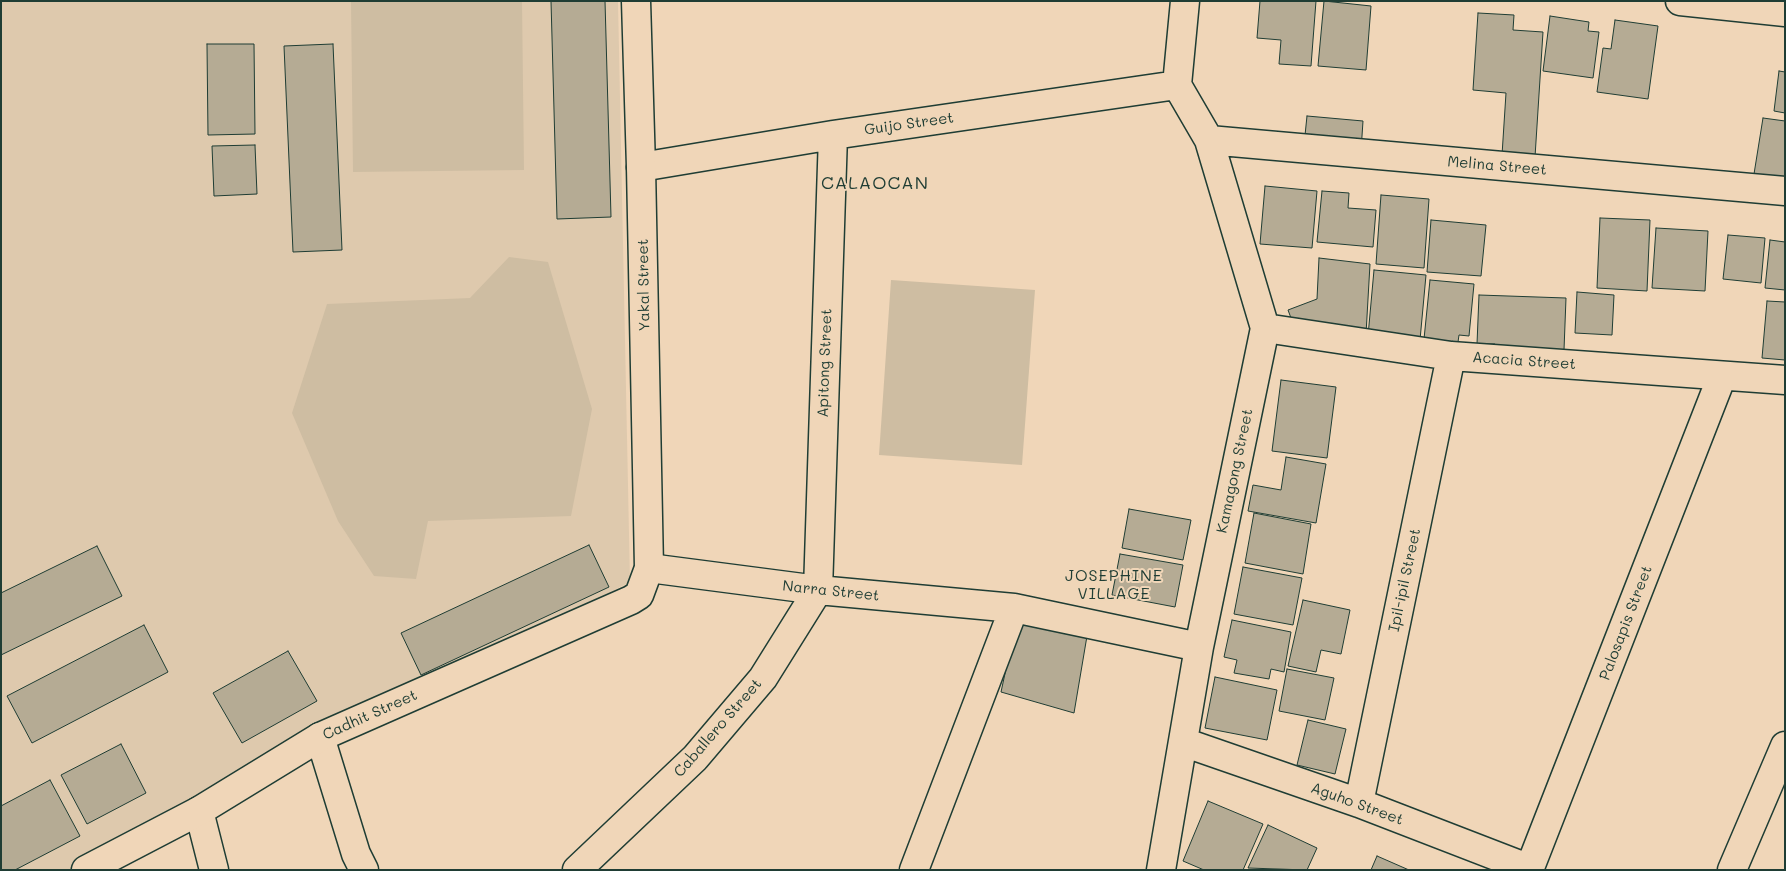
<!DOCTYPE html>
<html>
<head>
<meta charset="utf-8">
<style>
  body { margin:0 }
  #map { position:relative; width:1786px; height:871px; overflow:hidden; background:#f0d6b8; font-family:Mali,sans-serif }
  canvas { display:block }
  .frame { position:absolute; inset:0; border:2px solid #1f3d34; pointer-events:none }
</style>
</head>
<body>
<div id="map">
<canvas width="1786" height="871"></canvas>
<div class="frame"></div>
</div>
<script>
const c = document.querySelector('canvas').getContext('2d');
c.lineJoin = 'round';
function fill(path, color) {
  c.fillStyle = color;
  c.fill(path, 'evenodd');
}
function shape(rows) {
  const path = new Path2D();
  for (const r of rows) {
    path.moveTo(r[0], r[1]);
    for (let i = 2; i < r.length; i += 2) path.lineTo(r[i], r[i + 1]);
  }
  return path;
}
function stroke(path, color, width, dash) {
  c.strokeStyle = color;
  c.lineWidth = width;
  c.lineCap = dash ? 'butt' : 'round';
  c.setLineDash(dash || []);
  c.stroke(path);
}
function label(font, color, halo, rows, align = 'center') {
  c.font = font + ' Mali,sans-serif';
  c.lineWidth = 4;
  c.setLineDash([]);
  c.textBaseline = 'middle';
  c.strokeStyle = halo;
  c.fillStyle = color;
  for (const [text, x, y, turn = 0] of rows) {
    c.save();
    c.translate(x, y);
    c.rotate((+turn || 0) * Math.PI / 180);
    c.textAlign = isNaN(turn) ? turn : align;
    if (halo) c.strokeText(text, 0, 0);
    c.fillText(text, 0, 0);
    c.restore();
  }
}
fill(shape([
  [1,1,618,1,630,582,68,870,1,870]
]), '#dec9ad');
fill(shape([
  [351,1,522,1,524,170,353,172],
  [509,257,548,262,592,409,571,516,428,521,416,579,374,576,338,521,292,413,327,304,470,298],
  [891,280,1035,290,1022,465,879,455]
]), '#cebda2');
const building = shape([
  [551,1,605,1,611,217,557,219,551,1],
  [1260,1,1316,1,1311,66,1279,64,1281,40,1257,38,1260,1],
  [1324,1,1371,6,1366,70,1318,66,1324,1],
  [1478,13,1514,15,1513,30,1543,32,1535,157,1502,155,1506,93,1473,90,1478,13],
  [1550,16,1589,22,1588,31,1599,32,1593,78,1543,71,1550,16],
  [1615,20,1658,26,1648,99,1597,92,1603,48,1611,49,1615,20],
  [207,44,254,44,255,134,208,135,207,44],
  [333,44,342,250,293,252,284,46,333,44],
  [1779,71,1785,72,1785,113,1774,111,1779,71],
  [1307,116,1363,121,1361,151,1304,145,1307,116],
  [1763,118,1785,121,1785,179,1754,174,1763,118],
  [255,145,257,194,214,196,212,146,255,145],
  [1265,186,1317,191,1312,248,1260,244,1265,186],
  [1322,191,1349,193,1348,208,1376,210,1373,247,1317,242,1322,191],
  [1381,195,1429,199,1424,268,1376,264,1381,195],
  [1600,218,1650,220,1647,291,1597,288,1600,218],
  [1431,220,1486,225,1481,276,1427,272,1431,220],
  [1656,228,1708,231,1705,291,1652,288,1656,228],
  [1728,235,1765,238,1761,283,1723,279,1728,235],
  [1770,240,1785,242,1785,290,1765,288,1770,240],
  [1319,258,1370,264,1366,334,1294,326,1288,310,1317,299,1319,258],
  [1374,270,1426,275,1420,340,1368,336,1374,270],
  [1430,280,1474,284,1469,336,1459,335,1458,342,1424,339,1430,280],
  [1577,292,1614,295,1612,335,1575,333,1577,292],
  [1479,295,1566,298,1564,350,1495,352,1495,344,1477,344,1479,295],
  [1767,301,1785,302,1785,360,1762,358,1767,301],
  [1281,380,1336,387,1327,458,1272,451,1281,380],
  [1286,457,1326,464,1316,523,1248,511,1253,485,1281,490,1286,457],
  [1129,509,1191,520,1183,560,1122,548,1129,509],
  [1254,513,1311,524,1303,574,1245,563,1254,513],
  [589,545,609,587,421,675,401,633,589,545],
  [97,546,122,596,1,655,1,593,97,546],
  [1120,554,1183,565,1175,607,1112,595,1120,554],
  [1243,567,1302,578,1293,625,1234,614,1243,567],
  [1303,600,1350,610,1341,654,1321,650,1316,672,1288,666,1303,600],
  [1017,618,1087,636,1074,713,1001,692,1017,618],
  [1232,620,1291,632,1284,672,1271,669,1269,679,1234,673,1237,660,1224,657,1232,620],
  [144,625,168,672,32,743,7,696,144,625],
  [288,651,317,701,242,743,213,693,288,651],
  [1287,669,1334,678,1325,720,1279,711,1287,669],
  [1215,677,1277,690,1267,740,1205,728,1215,677],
  [1308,720,1346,729,1335,774,1297,765,1308,720],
  [121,744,146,793,87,824,61,775,121,744],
  [50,780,80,836,15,870,1,870,1,806,50,780],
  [1208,801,1263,824,1243,870,1204,870,1183,861,1208,801],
  [1268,825,1317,848,1307,870,1248,868,1268,825],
  [1377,856,1409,870,1371,870,1377,856]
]);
fill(building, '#b5ab94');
stroke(building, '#1f3d34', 1);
const minor = shape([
  [1177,85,1185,1],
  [1209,140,1785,191],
  [641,167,833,135,1177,85],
  [1265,328,1451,356,1785,380],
  [649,568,818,590,1014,608,1199,647],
  [320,737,356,854,364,870],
  [1183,742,1359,803,1530,869],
  [1359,803,1451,356],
  [199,811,214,870],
  [577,870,695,758,763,678,818,590,833,135],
  [914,870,1014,608],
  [1161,870,1199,647,1265,328,1209,140,1177,85],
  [1529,870,1722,376],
  [1732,870,1785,746]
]);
const tertiary = shape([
  [1680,1,1785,12],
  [86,870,199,811,320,737,631,600,639,595,649,568,641,167,636,1]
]);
stroke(minor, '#1f3d34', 31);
stroke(tertiary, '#1f3d34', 31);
stroke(minor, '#f0d6b8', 28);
stroke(tertiary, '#f0d6b8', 28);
label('15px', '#1f3d34', '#f0d6b8', [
  ["Guijo Street",909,124,-8],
  ["Melina Street",1497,166,5],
  ["Yakal Street",644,285,-91],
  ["Acacia Street",1524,361,4],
  ["Apitong Street",825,363,-88],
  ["Kamagong Street",1235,471,-78],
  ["Ipil-ipil Street",1405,580,-78],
  ["Narra Street",831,591,6],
  ["Palosapis Street",1626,623,-69],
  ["Cadhit Street",370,715,-24],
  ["Caballero Street",718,728,-49],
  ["Aguho Street",1357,804,20]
]);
c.letterSpacing = '1px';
label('16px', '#1f3d34', '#f0d6b8', [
  ["JOSEPHINE",1114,576],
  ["VILLAGE",1114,594]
]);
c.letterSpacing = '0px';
c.letterSpacing = '1px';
label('18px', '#1f3d34', '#f0d6b8', [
  ["CALAOCAN",875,183]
]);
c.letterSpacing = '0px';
</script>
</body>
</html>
